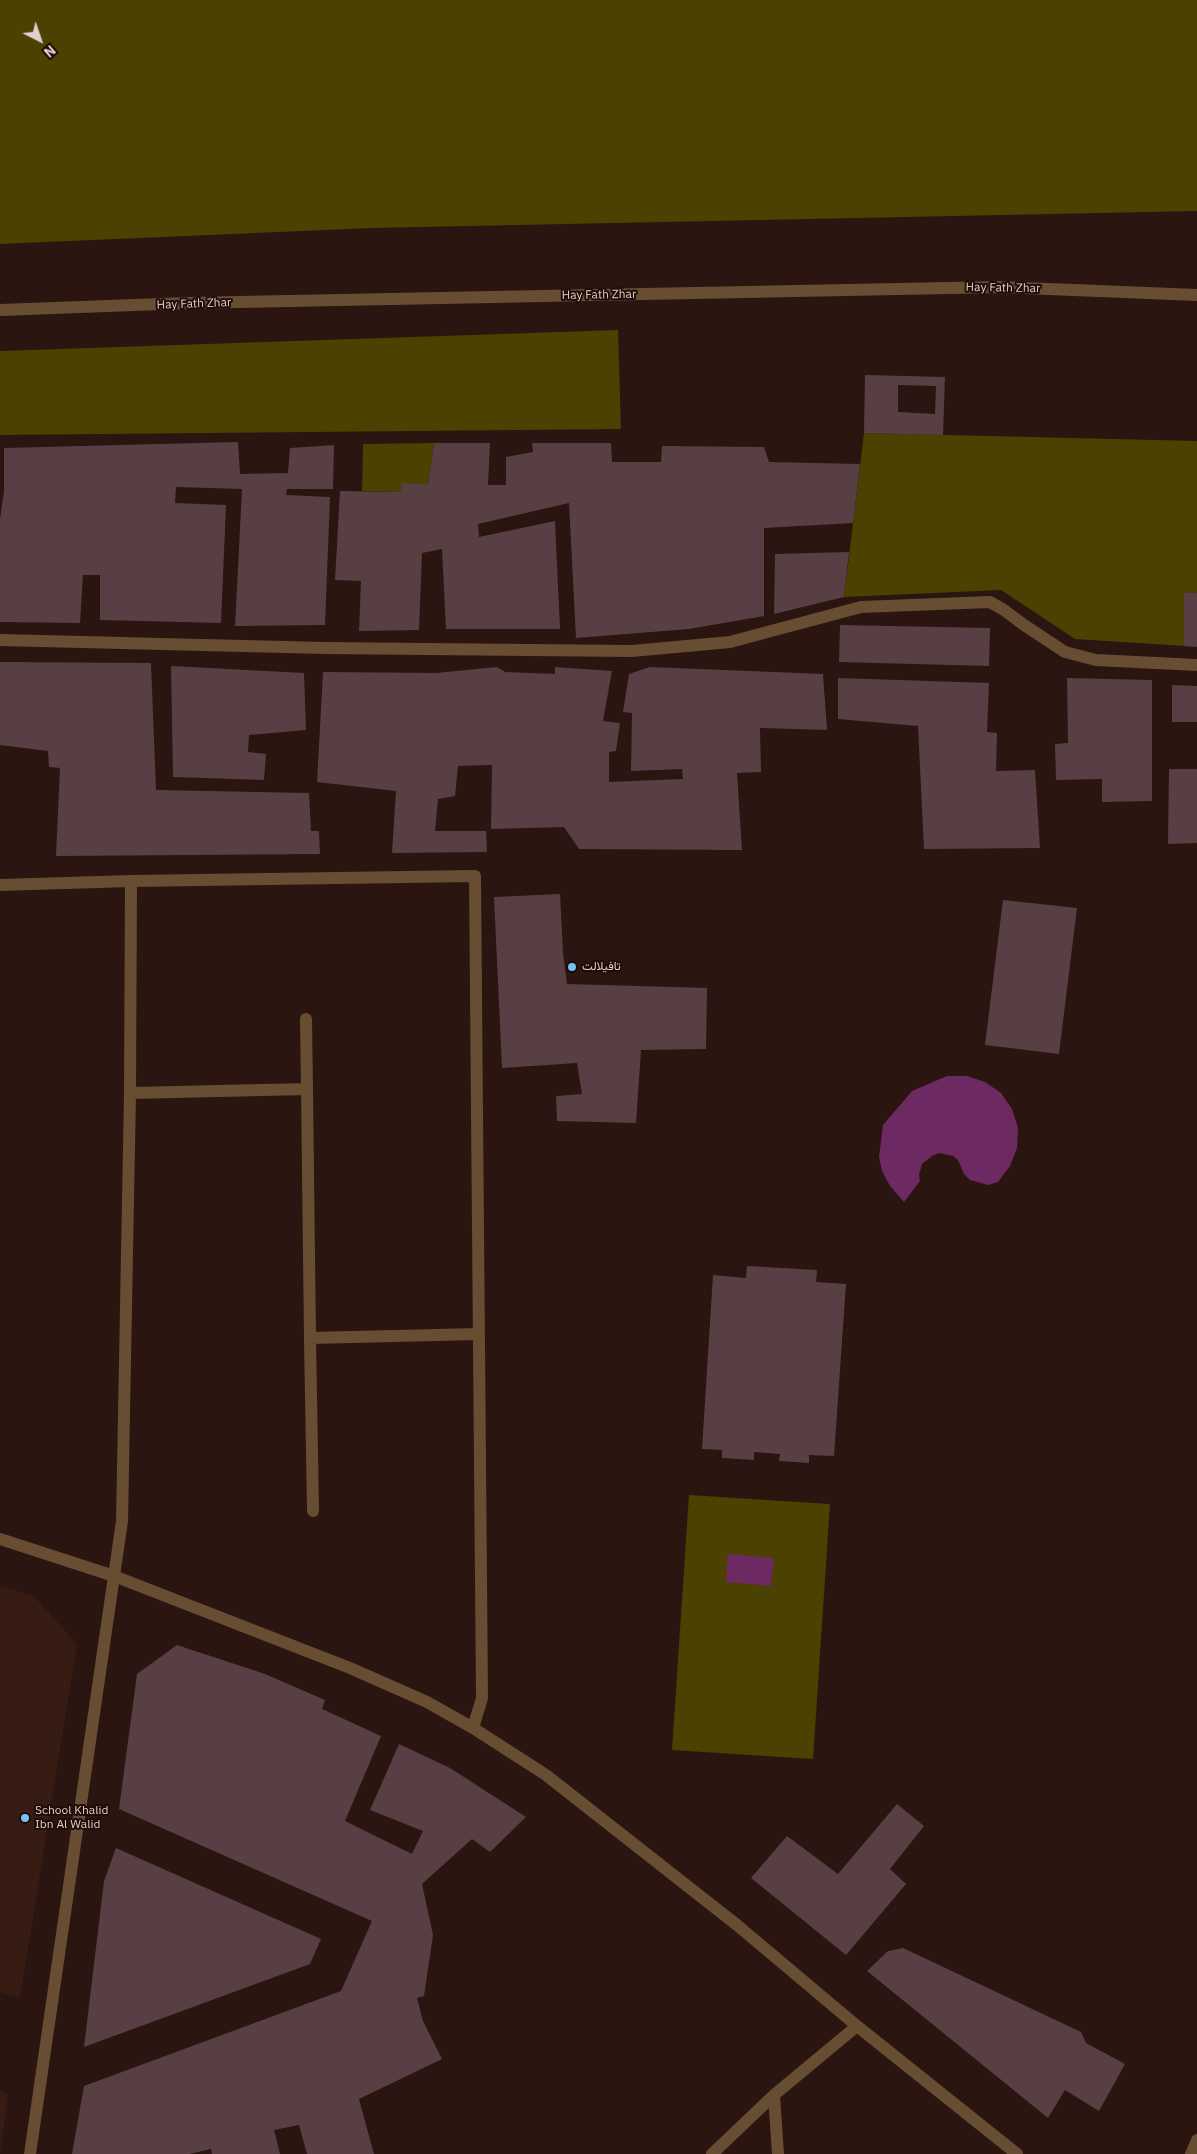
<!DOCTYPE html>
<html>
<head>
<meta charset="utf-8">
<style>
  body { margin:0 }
  #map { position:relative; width:1197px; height:2154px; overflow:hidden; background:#2a1510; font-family:"IBM Plex Sans",sans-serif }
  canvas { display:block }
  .north { position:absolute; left:15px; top:15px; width:50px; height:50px; -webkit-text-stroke:4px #200c07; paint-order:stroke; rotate:139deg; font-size:14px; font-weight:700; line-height:20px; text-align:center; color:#dfd0cc }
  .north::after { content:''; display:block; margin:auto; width:18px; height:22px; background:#dfd0cc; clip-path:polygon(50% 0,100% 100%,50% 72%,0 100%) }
</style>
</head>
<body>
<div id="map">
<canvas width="1197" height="2154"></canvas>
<div class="north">N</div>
</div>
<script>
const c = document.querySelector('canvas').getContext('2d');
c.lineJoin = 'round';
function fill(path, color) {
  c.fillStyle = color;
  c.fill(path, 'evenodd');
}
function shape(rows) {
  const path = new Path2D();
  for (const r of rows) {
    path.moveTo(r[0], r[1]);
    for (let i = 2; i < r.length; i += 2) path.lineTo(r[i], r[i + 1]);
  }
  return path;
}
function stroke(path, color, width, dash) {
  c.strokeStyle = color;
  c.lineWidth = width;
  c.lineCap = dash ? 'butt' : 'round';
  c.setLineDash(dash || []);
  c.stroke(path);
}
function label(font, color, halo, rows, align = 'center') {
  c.font = font + ' "IBM Plex Sans",Vazirmatn,sans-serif';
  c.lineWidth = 4;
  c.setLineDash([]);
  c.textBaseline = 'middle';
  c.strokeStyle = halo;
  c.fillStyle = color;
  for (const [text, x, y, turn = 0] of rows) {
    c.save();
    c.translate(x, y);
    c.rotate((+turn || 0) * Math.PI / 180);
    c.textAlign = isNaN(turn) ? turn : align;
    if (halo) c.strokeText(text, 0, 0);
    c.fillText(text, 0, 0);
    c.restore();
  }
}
fill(shape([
  [0,1586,34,1596,77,1644,20,1998,0,1992],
  [0,2089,8,2096,0,2154]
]), '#371c14');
fill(shape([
  [0,0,1197,0,1197,211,372,228,0,244],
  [618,330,621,429,0,435,0,351],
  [864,433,1197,441,1197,593,1184,592,1184,646,1075,639,1001,590,844,597],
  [434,443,428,484,401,492,362,491,363,444],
  [689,1495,830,1504,813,1759,672,1750]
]), '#4b4100');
fill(shape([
  [947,1076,967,1076,985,1082,1001,1093,1012,1109,1018,1128,1017,1148,1010,1166,998,1182,988,1185,970,1180,964,1174,958,1160,953,1156,939,1153,932,1156,922,1164,919,1175,920,1181,904,1202,890,1186,882,1171,879,1157,883,1125,912,1091],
  [728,1554,774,1558,771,1586,726,1582]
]), '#6d2961');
fill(shape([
  [865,375,945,377,943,435,864,433],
  [898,385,936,386,935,414,898,412],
  [238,442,240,474,288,473,290,448,334,445,333,489,287,489,286,495,330,497,325,625,235,626,242,489,176,487,175,503,226,505,221,623,100,620,100,575,83,575,80,623,0,622,0,519,4,491,4,448],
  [434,443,490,443,488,485,506,485,506,457,533,452,532,443,611,443,612,462,661,462,662,446,764,447,769,462,860,464,853,523,764,528,764,616,689,629,576,638,569,503,478,524,479,537,555,521,560,629,446,629,442,549,422,553,419,630,359,631,361,581,335,580,340,491,401,492,401,483,428,484],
  [849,552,844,597,774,614,775,554],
  [1184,592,1197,593,1197,647,1184,646],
  [840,625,990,628,989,666,839,662],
  [0,662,151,663,156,790,309,793,311,831,319,831,320,854,56,856,60,768,49,767,48,751,0,745],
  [171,666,304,673,306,730,249,735,248,752,266,754,264,780,173,777],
  [497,667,505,672,555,674,555,667,612,671,603,721,620,723,616,751,609,752,609,782,683,779,682,769,631,771,632,713,623,712,629,674,650,667,823,674,827,730,760,728,761,772,737,773,742,850,579,849,564,827,491,829,492,765,458,766,455,796,438,799,435,831,486,831,487,852,392,853,396,791,317,782,323,672,436,673],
  [838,678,989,683,987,732,997,733,996,771,1035,770,1040,848,924,849,918,726,838,719],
  [1067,678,1152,680,1152,801,1102,802,1102,779,1056,780,1055,744,1068,743],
  [1172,685,1197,686,1197,722,1172,722],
  [1169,769,1197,769,1197,843,1168,844],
  [560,894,563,953,567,984,707,988,706,1049,641,1050,636,1123,557,1121,556,1096,582,1094,577,1063,502,1068,494,897],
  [1003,900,1077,908,1059,1054,985,1045],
  [747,1266,817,1270,816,1282,846,1284,834,1456,809,1455,809,1463,779,1461,780,1454,754,1452,754,1460,722,1458,722,1450,702,1449,713,1275,746,1278],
  [177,1645,265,1674,325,1700,322,1709,381,1736,345,1821,412,1854,423,1831,370,1810,399,1744,450,1768,526,1817,490,1852,472,1839,422,1884,433,1935,424,1996,417,1998,423,2021,442,2059,359,2099,374,2154,307,2154,299,2125,274,2130,280,2154,212,2154,211,2149,189,2154,72,2154,84,2086,341,1991,372,1921,119,1809,137,1674],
  [897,1804,924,1826,890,1869,906,1884,846,1955,751,1878,787,1836,838,1874],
  [116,1848,321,1939,310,1964,84,2047,104,1881],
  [903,1948,1081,2032,1086,2043,1125,2064,1099,2111,1065,2090,1048,2118,867,1971,888,1951]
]), '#583f44');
stroke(shape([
  [0,310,188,303,999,287,1197,295],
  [0,640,325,648,632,651,730,642,861,607,990,602,1004,610,1024,625,1065,652,1096,660,1197,665],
  [0,885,131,881,475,876,482,1698,473,1728],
  [306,1019,307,1089],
  [130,1093,307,1089,310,1338,479,1334],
  [310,1338,313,1511],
  [0,1539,114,1576,350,1668,427,1702,473,1728,546,1775,737,1925,857,2026,1017,2154],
  [774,2095,778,2154],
  [30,2154,122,1521,130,1093,131,881],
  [712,2154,774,2095,857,2026],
  [1191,2154,1197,2140]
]), '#674d31', 12);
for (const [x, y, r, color] of [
  [572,967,5,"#76c0f7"],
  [25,1818,5,"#76c0f7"]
]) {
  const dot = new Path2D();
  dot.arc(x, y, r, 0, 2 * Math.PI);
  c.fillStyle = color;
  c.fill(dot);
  stroke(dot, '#200c07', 2);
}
label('12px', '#dfd0cc', '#200c07', [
  ["Hay Fath Zhar",1003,288,1],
  ["Hay Fath Zhar",599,295,-1],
  ["Hay Fath Zhar",194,304,-2]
]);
label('12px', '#dfd0cc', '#200c07', [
  ["تافيلالت",582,967],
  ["School Khalid",35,1811],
  ["Ibn Al Walid",35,1825]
], 'left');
</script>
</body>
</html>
